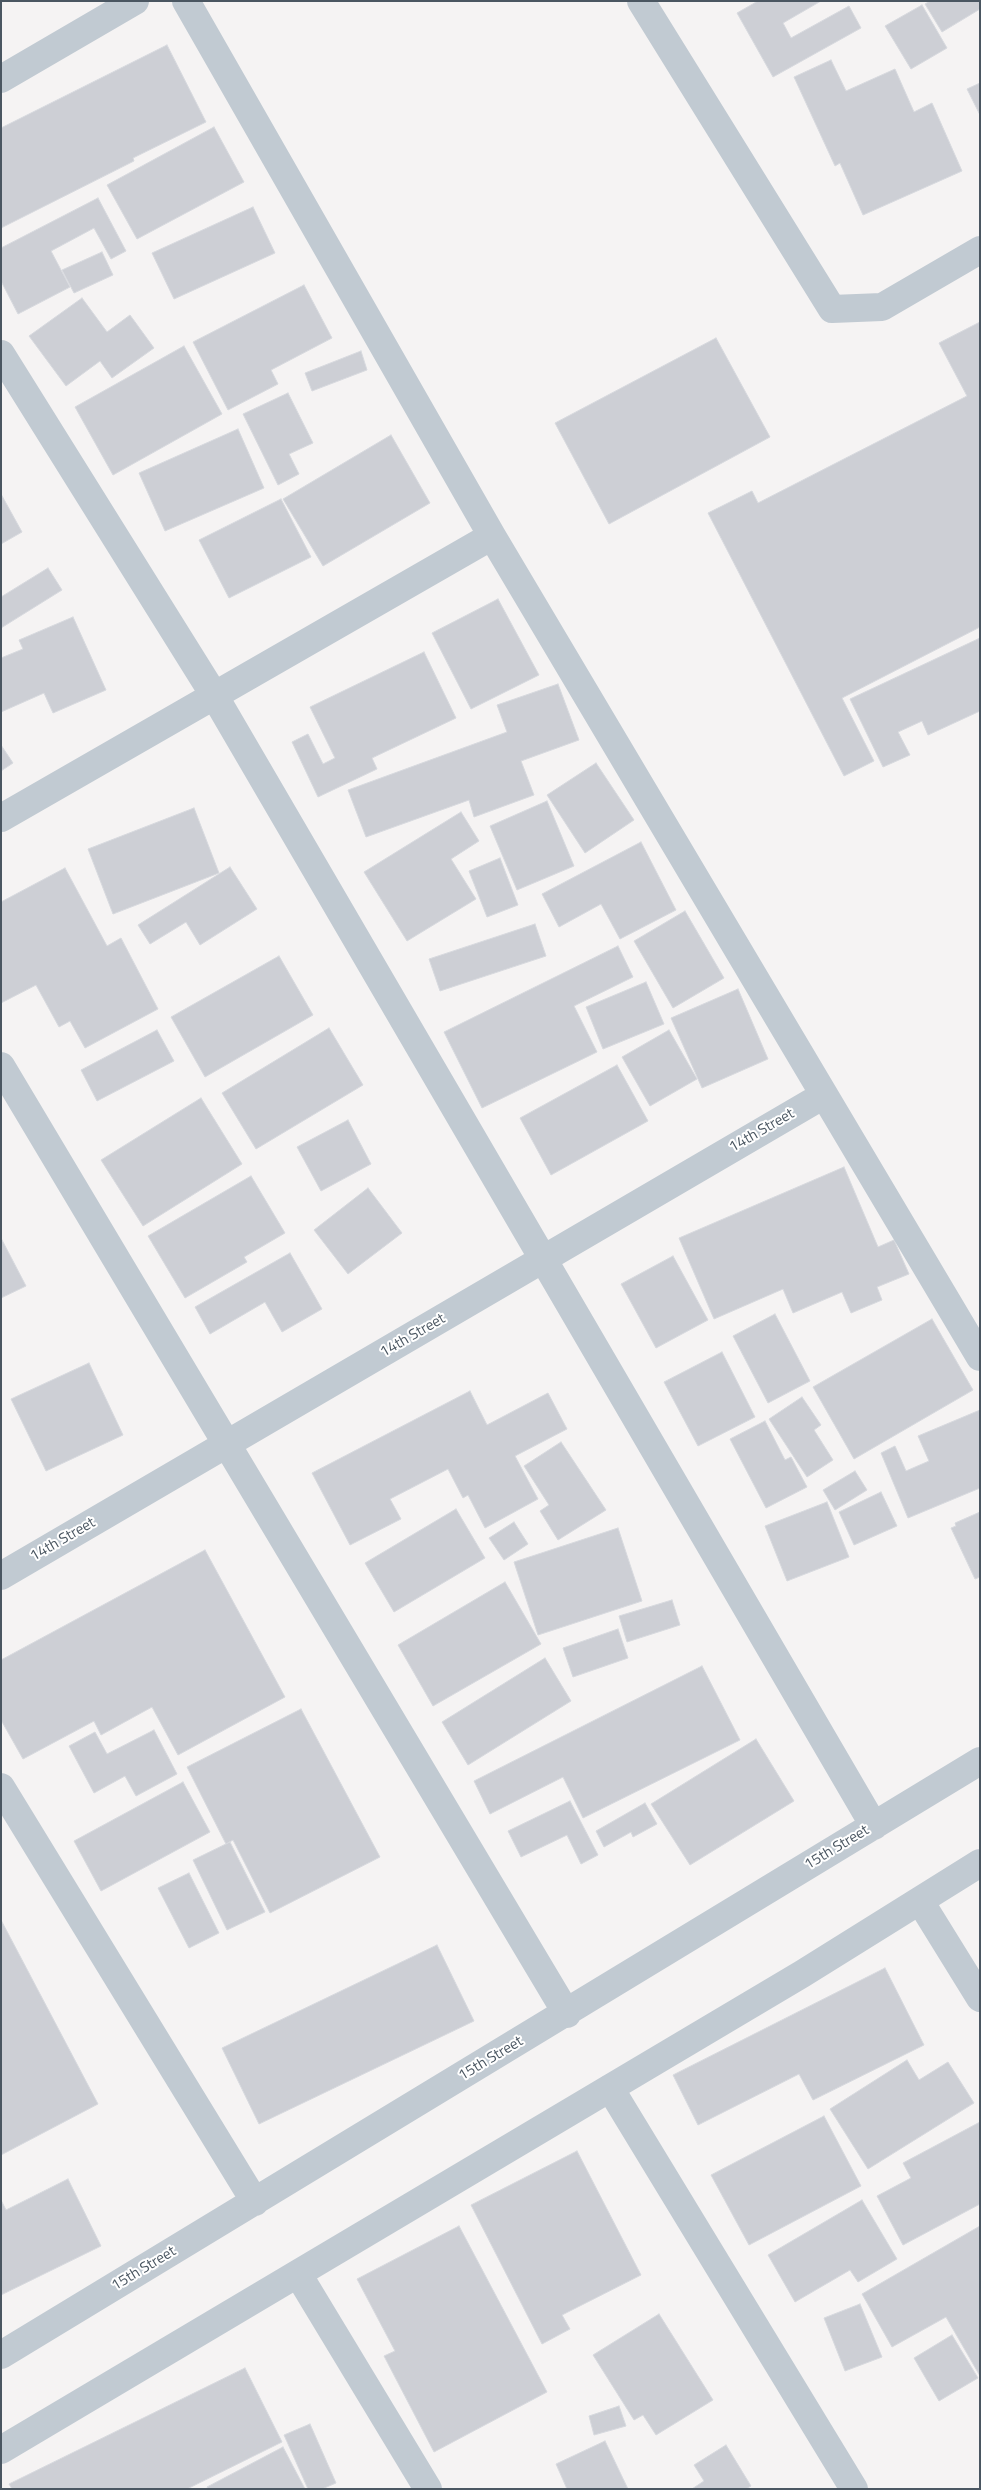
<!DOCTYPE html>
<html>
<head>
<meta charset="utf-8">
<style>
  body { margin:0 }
  #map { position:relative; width:981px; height:2490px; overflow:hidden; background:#f5f3f3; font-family:"Titillium Web",sans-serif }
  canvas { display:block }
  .frame { position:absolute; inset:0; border:2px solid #4a5661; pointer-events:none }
</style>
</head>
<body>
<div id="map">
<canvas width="981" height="2490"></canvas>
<div class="frame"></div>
</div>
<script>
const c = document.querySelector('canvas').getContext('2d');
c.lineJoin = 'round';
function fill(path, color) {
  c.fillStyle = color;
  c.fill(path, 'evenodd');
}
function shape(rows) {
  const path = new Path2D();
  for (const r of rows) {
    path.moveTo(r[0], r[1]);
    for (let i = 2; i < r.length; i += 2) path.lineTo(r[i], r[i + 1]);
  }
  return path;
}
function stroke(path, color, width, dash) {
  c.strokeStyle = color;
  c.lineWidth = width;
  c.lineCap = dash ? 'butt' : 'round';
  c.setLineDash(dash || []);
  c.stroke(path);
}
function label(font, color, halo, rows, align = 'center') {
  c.font = font + ' "Titillium Web",sans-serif';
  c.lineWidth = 4;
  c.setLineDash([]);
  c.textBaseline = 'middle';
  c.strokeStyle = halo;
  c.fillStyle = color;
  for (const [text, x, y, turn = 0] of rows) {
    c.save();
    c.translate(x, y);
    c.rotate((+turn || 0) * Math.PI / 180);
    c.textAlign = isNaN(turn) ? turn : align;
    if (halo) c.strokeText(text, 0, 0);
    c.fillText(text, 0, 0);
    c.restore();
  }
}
const building = shape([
  [758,1,821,1,783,23,791,38,849,6,861,28,773,77,737,13,758,1],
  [930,1,980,1,980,9,942,32,925,4,930,1],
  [922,5,947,48,911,69,885,26,922,5],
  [167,45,206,122,133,158,134,161,1,228,1,128,167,45],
  [831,60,846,91,895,69,914,112,932,103,962,171,863,215,840,163,835,166,794,77,831,60],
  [980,83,980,115,967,89,980,83],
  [214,127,244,182,137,239,107,185,214,127],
  [98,198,126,251,111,259,94,228,51,251,70,287,18,314,1,281,1,248,98,198],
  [253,207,275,253,174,299,152,253,253,207],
  [102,252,113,275,74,293,62,270,102,252],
  [304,285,332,338,271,370,278,384,228,410,193,342,304,285],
  [82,298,107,332,130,315,154,348,112,378,100,361,66,386,29,336,82,298],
  [980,322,980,627,842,698,874,761,844,776,708,513,752,491,758,503,967,396,939,343,980,322],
  [716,338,770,437,609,524,555,423,716,338],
  [184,346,222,414,113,475,75,407,184,346],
  [361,351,367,370,312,391,305,373,361,351],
  [288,393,313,443,289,454,299,474,278,485,243,414,288,393],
  [238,429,264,488,165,531,139,473,238,429],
  [391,435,430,503,323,566,283,499,391,435],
  [1,494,22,532,1,544,1,494],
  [281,499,311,557,229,598,199,540,281,499],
  [48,568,62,590,1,628,1,597,48,568],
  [498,599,539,675,471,709,432,633,498,599],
  [73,617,106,690,53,713,44,693,1,712,1,658,23,649,19,640,73,617],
  [980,638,980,711,928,735,922,721,898,732,910,755,883,767,850,699,980,638],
  [424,652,456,718,372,758,377,769,318,797,292,742,308,734,323,764,335,758,310,707,424,652],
  [558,684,579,740,521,761,534,795,474,817,469,800,366,837,348,790,507,732,497,705,558,684],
  [1,745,13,763,1,771,1,745],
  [596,763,634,820,585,853,547,795,596,763],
  [547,801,574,866,517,890,490,826,547,801],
  [194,808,219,873,113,914,88,849,194,808],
  [461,812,479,841,451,859,476,899,407,941,364,872,461,812],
  [641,842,676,910,620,939,601,904,559,927,542,894,641,842],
  [500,858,518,905,487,917,469,871,500,858],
  [230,867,257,909,200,945,186,922,150,944,138,925,230,867],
  [65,868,107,946,121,938,158,1009,85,1048,70,1021,59,1027,36,985,1,1003,1,902,65,868],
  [685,911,724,978,673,1008,634,941,685,911],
  [535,924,546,956,440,991,429,959,535,924],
  [618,946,633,977,574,1006,597,1052,482,1108,444,1032,618,946],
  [279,956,313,1015,205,1077,171,1017,279,956],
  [646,982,664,1024,603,1049,586,1007,646,982],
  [738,989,768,1059,702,1088,671,1018,738,989],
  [329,1028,363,1085,256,1149,222,1093,329,1028],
  [157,1030,174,1061,97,1101,81,1070,157,1030],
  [669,1030,697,1079,650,1106,622,1057,669,1030],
  [617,1065,648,1121,551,1175,520,1118,617,1065],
  [201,1098,242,1164,143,1226,101,1160,201,1098],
  [348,1120,371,1164,321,1191,297,1147,348,1120],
  [844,1167,878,1247,894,1240,909,1274,877,1287,882,1300,851,1313,842,1292,793,1313,783,1289,714,1319,679,1238,844,1167],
  [251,1176,285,1233,244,1257,247,1262,185,1298,148,1236,251,1176],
  [368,1188,402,1233,348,1274,314,1230,368,1188],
  [1,1238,26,1286,1,1298,1,1238],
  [290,1253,322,1309,282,1332,265,1302,210,1334,195,1307,290,1253],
  [673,1256,708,1320,656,1348,621,1284,673,1256],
  [775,1314,810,1381,768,1403,733,1336,775,1314],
  [932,1319,973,1390,854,1459,813,1387,932,1319],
  [722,1352,755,1417,698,1446,664,1382,722,1352],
  [89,1363,123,1435,46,1471,11,1399,89,1363],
  [470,1391,487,1425,548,1393,567,1429,515,1456,538,1499,485,1528,468,1495,463,1498,448,1469,390,1499,401,1519,350,1545,312,1473,470,1391],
  [802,1397,821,1425,814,1430,833,1460,807,1477,769,1419,802,1397],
  [980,1410,980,1488,908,1518,881,1453,895,1446,906,1471,929,1461,918,1436,980,1410],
  [765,1421,785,1460,791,1457,807,1487,766,1508,730,1439,765,1421],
  [561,1442,606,1510,558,1540,540,1511,549,1505,524,1466,561,1442],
  [855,1471,867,1490,835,1510,823,1490,855,1471],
  [881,1492,897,1526,854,1545,839,1512,881,1492],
  [827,1502,849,1557,787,1581,765,1526,827,1502],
  [456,1509,485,1558,394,1612,365,1563,456,1509],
  [980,1512,980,1577,975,1579,951,1528,956,1526,955,1523,980,1512],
  [514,1522,528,1544,504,1560,489,1538,514,1522],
  [618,1528,642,1601,538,1635,514,1562,618,1528],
  [205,1550,285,1697,178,1755,152,1707,101,1735,94,1721,23,1759,1,1720,1,1660,205,1550],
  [505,1582,541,1644,433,1706,398,1645,505,1582],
  [672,1600,680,1625,627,1642,619,1616,672,1600],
  [618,1629,628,1658,573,1677,563,1648,618,1629],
  [545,1658,571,1701,468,1765,442,1722,545,1658],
  [702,1666,740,1740,583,1818,563,1777,490,1814,474,1781,702,1666],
  [301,1709,380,1857,270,1913,233,1840,226,1844,187,1767,301,1709],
  [154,1730,177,1774,136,1796,125,1776,94,1793,69,1746,95,1732,107,1754,154,1730],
  [756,1739,794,1801,690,1865,651,1804,756,1739],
  [183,1782,210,1832,101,1891,74,1841,183,1782],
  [570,1801,598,1855,581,1864,567,1835,521,1857,508,1831,570,1801],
  [645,1803,657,1824,633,1837,631,1832,604,1847,596,1831,645,1803],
  [230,1842,265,1912,227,1930,193,1860,230,1842],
  [189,1873,219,1933,189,1948,158,1888,189,1873],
  [1,1920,98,2104,1,2155,1,1920],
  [437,1945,474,2021,259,2124,222,2048,437,1945],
  [885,1968,924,2045,813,2100,799,2074,698,2125,673,2075,885,1968],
  [907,2060,919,2080,948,2062,974,2103,868,2169,830,2109,907,2060],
  [824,2116,861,2186,749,2245,711,2175,824,2116],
  [980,2122,980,2204,903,2245,877,2196,911,2178,903,2163,980,2122],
  [577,2151,641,2275,562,2315,570,2329,542,2344,471,2205,577,2151],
  [68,2179,101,2246,1,2295,1,2200,6,2210,68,2179],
  [862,2200,897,2259,858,2282,850,2270,795,2302,768,2255,862,2200],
  [459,2226,547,2392,434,2452,384,2356,395,2351,357,2279,459,2226],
  [980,2226,980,2376,946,2317,892,2347,862,2294,980,2226],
  [860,2304,882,2357,845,2371,824,2318,860,2304],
  [659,2314,713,2400,656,2435,643,2415,634,2420,593,2355,659,2314],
  [952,2335,978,2378,939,2401,914,2358,952,2335],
  [245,2368,282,2442,187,2489,12,2489,9,2484,245,2368],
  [619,2406,626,2426,594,2435,589,2416,619,2406],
  [310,2424,336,2483,322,2489,308,2489,284,2435,310,2424],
  [605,2441,628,2489,567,2489,556,2464,605,2441],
  [726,2445,751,2486,746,2489,692,2489,704,2481,694,2465,726,2445],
  [283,2447,305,2489,208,2489,207,2487,283,2447]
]);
fill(building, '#cdcfd5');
stroke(building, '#d7d9de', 1);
stroke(shape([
  [186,1,492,536,980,1357],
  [641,1,832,309,882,307,980,250],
  [1,79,135,1],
  [1,354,214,695,874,1826],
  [1,818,492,536],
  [1,1066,567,2014],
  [1,1576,824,1095],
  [1,1787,255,2202],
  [920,1901,980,1998],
  [610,2088,854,2489],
  [298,2274,428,2489],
  [1,2355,980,1761],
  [1,2450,802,1974,980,1863]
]), '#c1cad2', 28);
label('15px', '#4a5661', '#fff', [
  ["14th Street",762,1131,-30],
  ["14th Street",413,1336,-30],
  ["14th Street",63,1540,-30],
  ["15th Street",837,1848,-31],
  ["15th Street",491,2059,-31],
  ["15th Street",144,2269,-31]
]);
</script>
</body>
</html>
